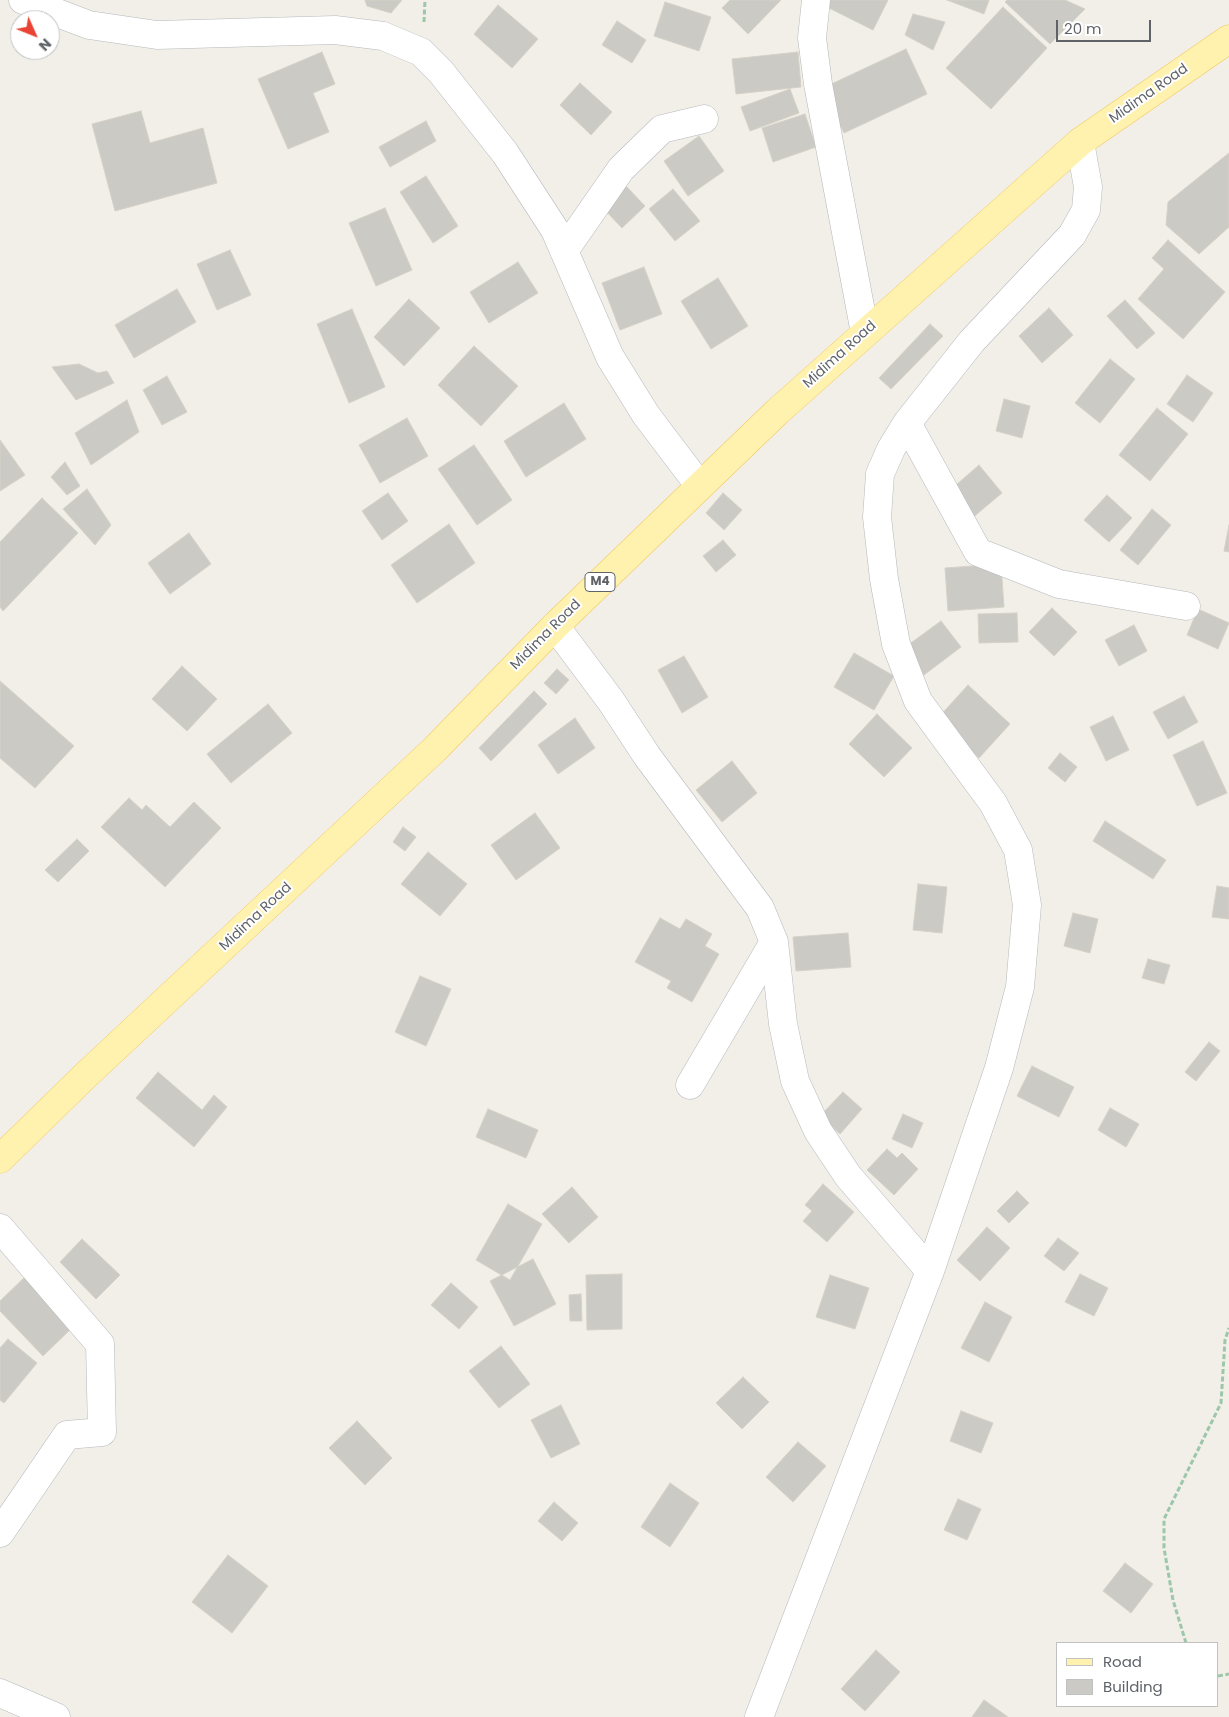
<!DOCTYPE html>
<html>
<head>
<meta charset="utf-8">
<style>
  body { margin:0 }
  #map { position:relative; width:1229px; height:1717px; overflow:hidden; background:#f1efe8; font-family:Poppins,sans-serif }
  canvas { display:block }
  .legend { position:absolute; left:1056px; top:1642px; width:162px; height:65px; box-sizing:border-box; background:#fff; border:1px solid #bfc1c3; margin:0; padding:6px 9px; list-style:none; font-size:15px; color:#5f6368 }
  .legend li { display:flex; align-items:center; gap:10px; height:25px }
  .legend b { width:25px; border:1px solid #bfc1c3 }
  .north { position:absolute; left:10px; top:10px; width:50px; height:50px; box-sizing:border-box; background:#fff; border:1px solid #bfc1c3; border-radius:50%; rotate:134deg; font-size:14px; font-weight:700; line-height:20px; text-align:center; color:#5f6368 }
  .north::after { content:''; display:block; margin:auto; width:18px; height:22px; background:#ea4335; clip-path:polygon(50% 0,100% 100%,50% 72%,0 100%) }
  .scale { position:absolute; left:1056px; top:20px; width:95px; height:22px; box-sizing:border-box; border:2px solid #5f6368; border-top:0; padding-left:6px; font-size:15px; line-height:18px; white-space:nowrap; color:#5f6368; -webkit-text-stroke:4px #fff; paint-order:stroke }
</style>
</head>
<body>
<div id="map">
<canvas width="1229" height="1717"></canvas>
<ul class="legend">
<li><b style="height:6px;background:#fff2af"></b>Road</li>
<li><b style="height:14px;background:#cccac5"></b>Building</li>
</ul>
<div class="north">N</div>
<div class="scale">20 m</div>
</div>
<script>
const c = document.querySelector('canvas').getContext('2d');
c.lineJoin = 'round';
function fill(path, color) {
  c.fillStyle = color;
  c.fill(path, 'evenodd');
}
function shape(rows) {
  const path = new Path2D();
  for (const r of rows) {
    path.moveTo(r[0], r[1]);
    for (let i = 2; i < r.length; i += 2) path.lineTo(r[i], r[i + 1]);
  }
  return path;
}
function stroke(path, color, width, dash) {
  c.strokeStyle = color;
  c.lineWidth = width;
  c.lineCap = dash ? 'butt' : 'round';
  c.setLineDash(dash || []);
  c.stroke(path);
}
function label(font, color, halo, rows, align = 'center') {
  c.font = font + ' Poppins,sans-serif';
  c.lineWidth = 4;
  c.setLineDash([]);
  c.textBaseline = 'middle';
  c.strokeStyle = halo;
  c.fillStyle = color;
  for (const [text, x, y, turn = 0] of rows) {
    c.save();
    c.translate(x, y);
    c.rotate((+turn || 0) * Math.PI / 180);
    c.textAlign = isNaN(turn) ? turn : align;
    if (halo) c.strokeText(text, 0, 0);
    c.fillText(text, 0, 0);
    c.restore();
  }
}
const building = shape([
  [365,0,402,0,391,13,367,6,365,0],
  [730,0,781,0,748,34,722,8,730,0],
  [823,0,888,0,873,30,821,4,823,0],
  [947,0,989,0,984,14,947,0],
  [1007,0,1065,0,1085,9,1050,44,1005,2,1007,0],
  [665,2,711,17,699,51,654,36,665,2],
  [498,5,538,39,512,68,474,34,498,5],
  [1003,7,1047,48,991,109,946,68,1003,7],
  [913,14,945,22,933,50,905,35,913,14],
  [617,21,646,40,632,63,602,45,617,21],
  [906,49,927,94,844,133,823,88,906,49],
  [322,52,335,84,313,93,329,132,288,149,258,79,322,52],
  [798,52,801,87,736,94,732,59,798,52],
  [580,83,612,112,591,135,560,105,580,83],
  [790,89,799,113,750,131,741,107,790,89],
  [141,111,150,143,203,128,217,183,115,211,92,124,141,111],
  [805,114,816,147,773,162,762,128,805,114],
  [426,121,436,141,390,167,379,147,426,121],
  [699,136,724,171,688,196,664,161,699,136],
  [1229,153,1229,227,1199,254,1166,225,1168,202,1229,153],
  [426,176,458,226,433,243,400,192,426,176],
  [625,185,645,206,622,228,602,207,625,185],
  [673,189,700,221,675,241,649,209,673,189],
  [385,208,412,270,376,286,349,223,385,208],
  [1168,240,1225,292,1183,339,1138,299,1164,269,1152,258,1168,240],
  [230,250,251,295,217,310,197,264,230,250],
  [518,262,538,293,489,323,470,292,518,262],
  [644,267,662,314,620,330,602,283,644,267],
  [718,278,748,326,711,349,681,301,718,278],
  [177,289,196,322,134,358,115,325,177,289],
  [409,299,440,328,404,366,374,337,409,299],
  [1125,300,1155,333,1137,349,1107,316,1125,300],
  [1049,308,1073,335,1042,363,1019,336,1049,308],
  [352,309,385,387,349,403,317,324,352,309],
  [930,324,943,336,891,389,879,378,930,324],
  [474,346,518,386,481,426,438,385,474,346],
  [1110,359,1135,379,1100,423,1075,403,1110,359],
  [79,364,98,373,107,371,114,383,76,400,52,367,79,364],
  [1187,375,1213,393,1193,422,1167,404,1187,375],
  [167,376,187,412,162,425,143,390,167,376],
  [1004,399,1030,406,1022,438,996,431,1004,399],
  [127,400,139,432,91,465,75,433,127,400],
  [564,403,586,439,526,477,504,441,564,403],
  [1157,408,1188,434,1150,481,1119,455,1157,408],
  [407,418,428,456,380,483,359,445,407,418],
  [0,440,25,475,0,491,0,440],
  [474,445,512,500,477,525,438,469,474,445],
  [65,462,80,486,67,495,51,477,65,462],
  [979,465,1002,493,971,519,948,492,979,465],
  [87,489,111,525,95,545,63,509,87,489],
  [388,493,408,521,382,540,362,511,388,493],
  [723,493,742,510,724,530,706,513,723,493],
  [1107,495,1132,518,1109,542,1084,520,1107,495],
  [42,498,78,533,3,611,0,607,0,542,42,498],
  [1152,509,1171,525,1138,565,1120,550,1152,509],
  [449,524,475,563,417,603,391,565,449,524],
  [1229,525,1229,552,1224,551,1229,525],
  [189,533,211,564,170,594,148,563,189,533],
  [723,540,736,555,716,572,703,556,723,540],
  [1001,564,1004,607,948,611,945,568,1001,564],
  [1052,608,1077,632,1054,656,1029,632,1052,608],
  [1198,609,1229,623,1218,649,1187,635,1198,609],
  [1017,613,1018,642,979,643,978,614,1017,613],
  [941,621,961,647,924,675,904,648,941,621],
  [1134,625,1147,651,1119,666,1105,640,1134,625],
  [854,653,894,676,874,710,834,687,854,653],
  [684,656,708,697,682,713,658,670,684,656],
  [182,666,217,699,187,731,152,699,182,666],
  [557,669,569,680,556,694,544,683,557,669],
  [0,681,74,746,35,788,0,758,0,681],
  [968,685,1010,724,979,758,937,719,968,685],
  [534,691,547,704,491,761,479,748,534,691],
  [1184,696,1198,722,1168,739,1153,712,1184,696],
  [268,704,292,733,231,783,207,754,268,704],
  [877,714,912,748,884,777,849,744,877,714],
  [1113,716,1129,750,1106,761,1090,727,1113,716],
  [575,718,595,748,558,774,538,745,575,718],
  [1203,741,1227,793,1197,806,1173,755,1203,741],
  [1060,753,1077,767,1065,782,1048,768,1060,753],
  [732,761,757,793,722,822,696,790,732,761],
  [129,798,142,810,146,805,170,827,194,802,221,828,165,887,101,827,129,798],
  [535,813,560,848,516,880,491,845,535,813],
  [1105,821,1166,860,1153,879,1093,841,1105,821],
  [403,827,416,837,405,851,393,842,403,827],
  [77,839,89,851,58,882,45,870,77,839],
  [428,852,467,884,440,916,401,884,428,852],
  [918,884,947,887,942,933,913,930,918,884],
  [1217,886,1229,888,1229,919,1212,917,1217,886],
  [1073,913,1098,919,1090,953,1064,946,1073,913],
  [660,918,680,929,686,919,712,934,705,946,719,954,692,1002,667,988,671,981,635,962,660,918],
  [848,933,851,967,796,971,793,937,848,933],
  [1148,959,1170,965,1164,984,1142,978,1148,959],
  [420,976,451,989,426,1046,395,1032,420,976],
  [1209,1042,1220,1051,1196,1081,1185,1072,1209,1042],
  [1032,1066,1074,1087,1059,1117,1017,1096,1032,1066],
  [158,1072,202,1110,214,1095,227,1107,194,1147,136,1098,158,1072],
  [843,1092,862,1109,840,1134,820,1116,843,1092],
  [1110,1108,1139,1124,1126,1147,1098,1130,1110,1108],
  [488,1109,538,1130,526,1158,476,1137,488,1109],
  [903,1114,923,1123,912,1148,892,1139,903,1114],
  [887,1149,897,1158,902,1153,918,1169,894,1195,867,1170,887,1149],
  [823,1184,854,1212,827,1242,803,1221,812,1211,805,1205,823,1184],
  [572,1187,598,1217,569,1243,542,1214,572,1187],
  [1017,1191,1029,1203,1009,1223,997,1211,1017,1191],
  [508,1204,542,1224,510,1280,476,1260,508,1204],
  [987,1227,1010,1248,980,1281,957,1260,987,1227],
  [1058,1238,1079,1253,1064,1271,1044,1256,1058,1238],
  [82,1239,120,1275,96,1299,60,1262,82,1239],
  [533,1259,556,1304,514,1326,490,1281,533,1259],
  [29,1273,77,1323,43,1356,0,1311,0,1301,29,1273],
  [622,1274,622,1329,587,1330,586,1275,622,1274],
  [1080,1274,1108,1288,1094,1316,1065,1302,1080,1274],
  [830,1275,869,1288,855,1329,816,1317,830,1275],
  [451,1283,478,1307,459,1329,431,1305,451,1283],
  [581,1294,582,1321,570,1321,569,1295,581,1294],
  [985,1302,1012,1317,989,1362,961,1348,985,1302],
  [8,1339,37,1363,4,1403,0,1400,0,1348,8,1339],
  [501,1346,530,1384,499,1408,469,1371,501,1346],
  [743,1377,769,1402,742,1429,716,1403,743,1377],
  [561,1405,580,1444,551,1458,531,1420,561,1405],
  [961,1411,993,1423,981,1453,950,1441,961,1411],
  [357,1421,392,1458,365,1485,329,1448,357,1421],
  [798,1442,826,1466,793,1502,766,1477,798,1442],
  [670,1483,699,1503,670,1547,641,1527,670,1483],
  [958,1499,981,1509,967,1540,944,1530,958,1499],
  [554,1502,578,1523,562,1541,538,1521,554,1502],
  [228,1555,268,1586,232,1633,192,1602,228,1555],
  [1125,1563,1153,1584,1131,1613,1103,1591,1125,1563],
  [876,1650,900,1672,865,1711,841,1689,876,1650],
  [984,1700,1008,1717,972,1717,984,1700]
]);
fill(building, '#cccac5');
stroke(building, '#d6d1c6', 1);
const minor = shape([
  [23,0,89,25,157,35,335,30,383,36,421,52,441,72,505,153,555,230,610,357,646,415,699,485],
  [816,0,812,38,818,84,865,333],
  [564,251,621,169,662,129,704,119],
  [907,423,978,552,1059,584,1186,606],
  [555,626,611,701,647,756,760,908,774,942,783,1024,795,1081,818,1131,848,1176,930,1271],
  [690,1085,774,942],
  [0,1228,100,1344,102,1432,67,1435,0,1533],
  [0,1693,56,1717],
  [759,1717,930,1271,999,1068,1020,987,1027,905,1018,850,993,803,918,701,896,644,884,579,877,517,880,474,891,449,907,423,972,341,1072,235,1086,210,1088,187,1080,142]
]);
const primary = shape([
  [0,1159,86,1075,435,749,555,626,777,412,1080,142,1229,39]
]);
stroke(minor, '#b5b8bc', 29);
stroke(primary, '#f2c960', 29);
stroke(shape([
  [424,22,425,0],
  [1186,1643,1173,1600,1164,1548,1164,1519,1221,1403,1225,1340,1229,1328],
  [1218,1676,1229,1674]
]), '#9cc7a9', 3, [5, 2.5]);
stroke(minor, '#fff', 28);
stroke(primary, '#fff2af', 28);
for (const [x, y, w] of [
  [600,582,30]
]) {
  const box = new Path2D();
  box.roundRect(x - w / 2, y - 9.5, w, 19, 4);
  c.fillStyle = '#fff';
  c.fill(box);
  stroke(box, '#5f6368', 1);
}
label('bold 12px', '#5f6368', null, [
  ["M4",600,582]
]);
label('14px', '#5f6368', '#fff', [
  ["Midima Road",1149,94,-35],
  ["Midima Road",840,355,-42],
  ["Midima Road",546,635,-45],
  ["Midima Road",256,917,-43]
]);
</script>
</body>
</html>
